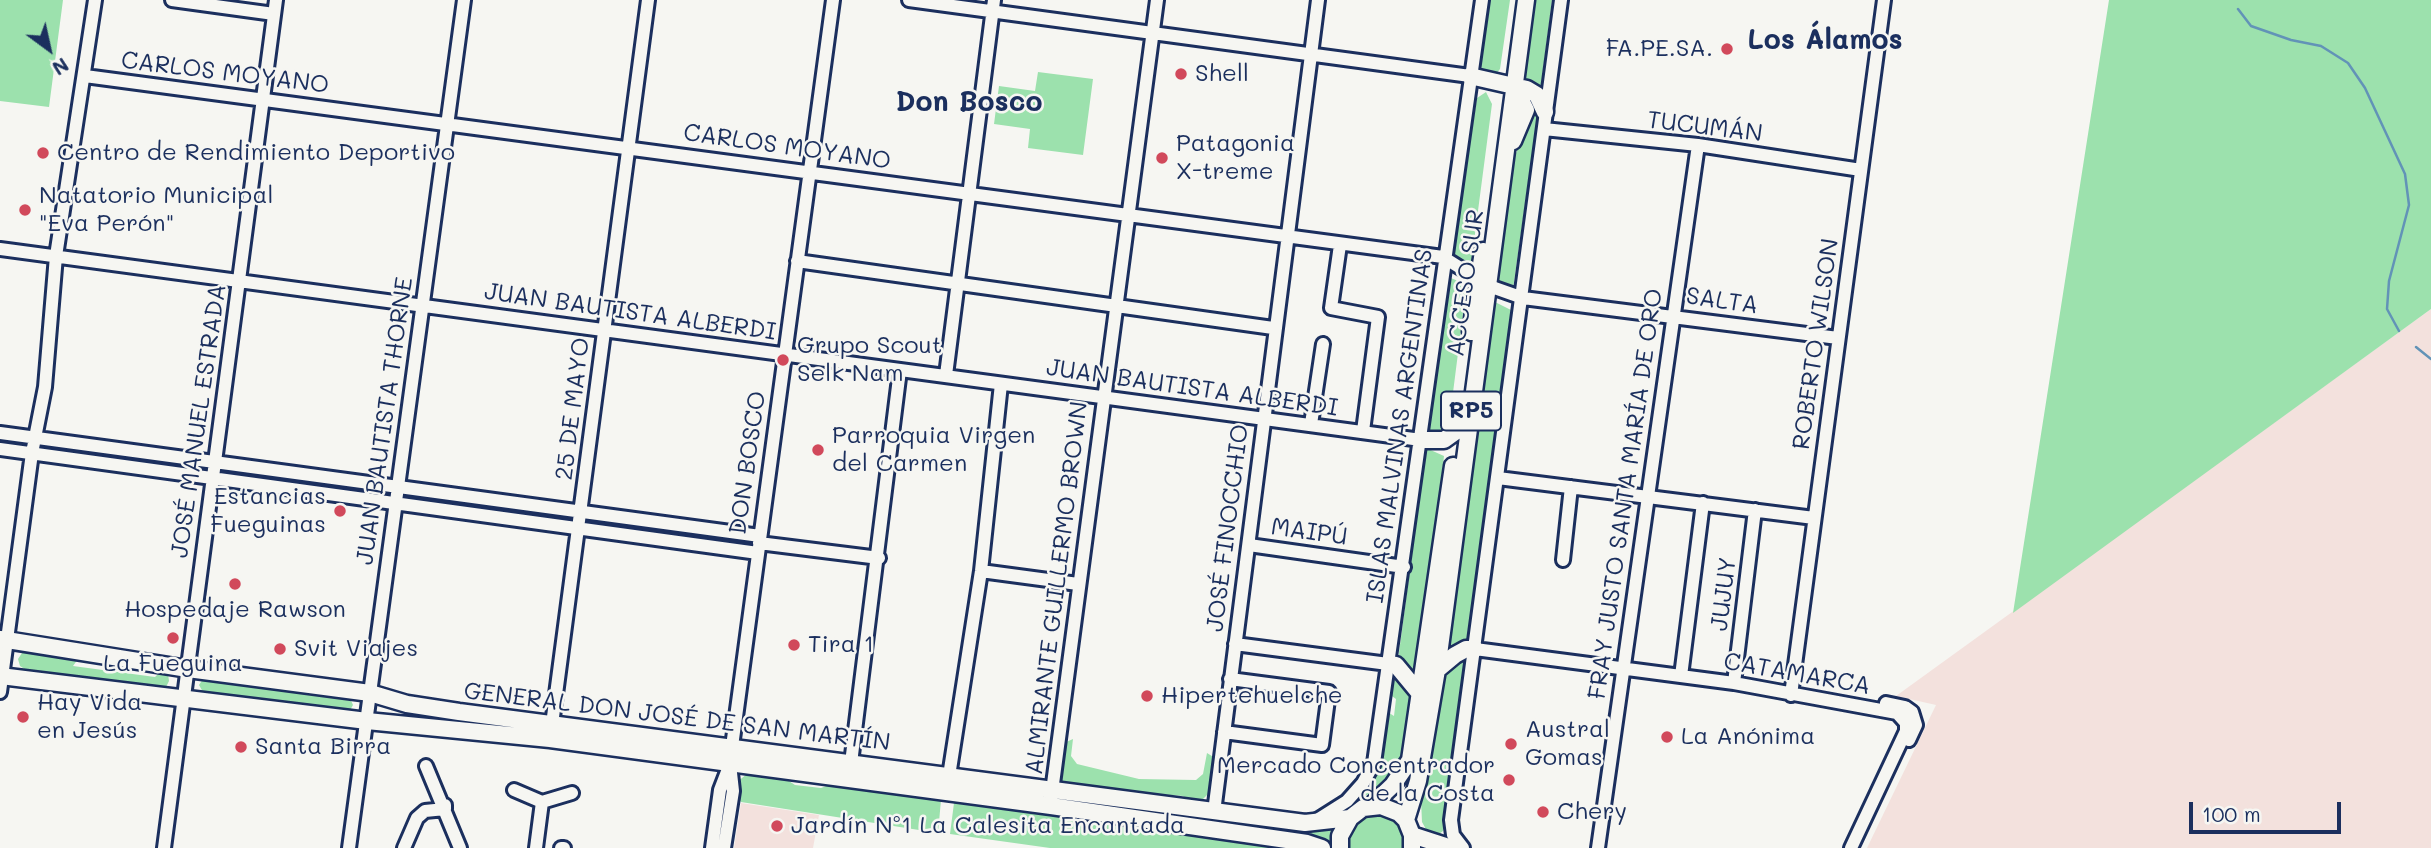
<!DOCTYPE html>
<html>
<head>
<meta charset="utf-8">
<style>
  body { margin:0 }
  #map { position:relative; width:2431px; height:848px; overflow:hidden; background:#f6f6f2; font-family:Mali,sans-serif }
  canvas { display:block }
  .north { position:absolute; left:14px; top:14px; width:70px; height:70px; -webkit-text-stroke:5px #f6f6f2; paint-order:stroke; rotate:147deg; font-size:19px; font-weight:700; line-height:28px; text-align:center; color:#1b2f5e }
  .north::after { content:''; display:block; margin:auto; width:24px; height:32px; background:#1b2f5e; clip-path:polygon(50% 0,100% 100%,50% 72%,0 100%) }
  .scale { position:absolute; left:2189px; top:802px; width:152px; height:32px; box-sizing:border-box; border:4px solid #1b2f5e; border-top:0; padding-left:9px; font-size:21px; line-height:24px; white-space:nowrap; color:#1b2f5e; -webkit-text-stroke:5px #f6f6f2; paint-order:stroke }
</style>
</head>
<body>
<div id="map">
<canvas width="2431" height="848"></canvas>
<div class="north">N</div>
<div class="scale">100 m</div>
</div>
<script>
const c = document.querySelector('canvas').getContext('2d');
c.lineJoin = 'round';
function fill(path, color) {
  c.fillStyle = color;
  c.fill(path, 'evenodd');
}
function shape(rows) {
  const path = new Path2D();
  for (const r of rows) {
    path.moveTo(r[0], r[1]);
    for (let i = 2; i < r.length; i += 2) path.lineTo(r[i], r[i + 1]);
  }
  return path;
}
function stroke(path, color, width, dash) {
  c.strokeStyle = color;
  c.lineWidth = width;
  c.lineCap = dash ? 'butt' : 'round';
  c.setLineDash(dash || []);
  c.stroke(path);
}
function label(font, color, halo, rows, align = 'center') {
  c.font = font + ' Mali,sans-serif';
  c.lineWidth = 5;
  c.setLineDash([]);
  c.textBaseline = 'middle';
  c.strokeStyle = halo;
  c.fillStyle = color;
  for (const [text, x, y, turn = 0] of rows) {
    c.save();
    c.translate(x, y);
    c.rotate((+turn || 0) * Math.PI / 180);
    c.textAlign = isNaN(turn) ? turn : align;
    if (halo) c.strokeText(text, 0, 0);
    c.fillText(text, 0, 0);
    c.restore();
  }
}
fill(shape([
  [2431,309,2431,848,1867,848,1936,705,1896,696],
  [741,803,819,815,813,848,734,848]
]), '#f3e1dd');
fill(shape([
  [0,0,63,0,49,107,0,101],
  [1490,0,1510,0,1500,69,1496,74,1483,71,1481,66],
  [1531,0,1552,0,1540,93,1520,76],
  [2109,0,2431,0,2431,309,2013,613],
  [1038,72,1093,79,1083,155,1028,148,1030,129,994,124,999,86,1035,91],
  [1486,92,1492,104,1471,264,1451,256,1477,98],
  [1538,112,1513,289,1494,281,1511,167,1529,118],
  [1446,276,1463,283,1466,290,1448,432,1444,434,1427,433],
  [1491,300,1511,310,1469,638,1443,655],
  [1426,448,1444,456,1418,677,1398,660],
  [29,652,78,659,73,666,155,677,162,670,168,674,169,681,166,687,159,689,26,670,20,666,18,659,22,653],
  [1467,654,1447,815,1443,831,1439,834,1428,833,1422,822,1421,800,1442,670],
  [1394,670,1414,695,1403,760,1388,781,1350,806,1365,791,1378,767,1386,711,1394,716,1396,699,1389,694],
  [203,679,349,696,353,705,349,712,204,694,199,685],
  [1073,739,1071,756,1077,764,1139,779,1196,780,1203,774,1207,753,1215,758,1210,792,1200,802,1190,803,1183,796,1156,794,1153,798,1062,783,1059,777,1064,743],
  [747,774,786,779,795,785,821,788,829,785,941,800,938,833,741,802,736,796,737,782],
  [1068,801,1310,832,1336,827,1331,848,1318,840],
  [954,803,1089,817,1103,824,1125,827,1133,823,1297,848,1050,848,950,834],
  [1371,814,1390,817,1399,823,1404,832,1406,848,1348,848,1349,834,1353,825]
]), '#9ce1ad');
stroke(shape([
  [2238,9,2251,26,2291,40,2321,46,2348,63,2365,88,2405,174,2409,205,2389,281,2387,309,2399,331],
  [2416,347,2431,359]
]), '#6293b7', 2.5);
const minor = shape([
  [172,0,274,14],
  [909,0,1470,76],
  [85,76,1443,257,1489,286,1523,298,1838,338],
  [1544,129,1698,145,1861,170],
  [1340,245,1331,308,1378,317,1363,431],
  [0,249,1421,440],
  [797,261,1273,328],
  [946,375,994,0],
  [1311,424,1323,344],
  [0,433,760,536],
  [0,449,758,553],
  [1498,478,1814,518],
  [759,543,879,558],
  [1249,545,1404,567],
  [1563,560,1571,487],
  [981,571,1078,584],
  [1235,644,1388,664],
  [1475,649,1734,683,1897,713,1906,723,1906,731,1851,848],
  [1681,676,1703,503],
  [1734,683,1755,510],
  [0,692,32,453,45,387,56,256,95,0],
  [1791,695,1884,0],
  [1886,703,1905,707,1912,712,1916,725,1909,740],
  [551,732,648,0],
  [1224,732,1322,745,1329,692,1230,679],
  [731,754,833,0],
  [851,763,900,370],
  [426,766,460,848],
  [949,776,981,571,1001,384],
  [514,790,542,802,572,793],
  [1051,799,1157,0],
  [1214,812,1318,0],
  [1317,820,1347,801,1363,783,1374,763,1482,0],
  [164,848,276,0],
  [349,848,464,0],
  [404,848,417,818,425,811,445,809,445,805],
  [536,848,542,802],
  [561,848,564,848],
  [712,848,720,790,730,764,733,791,724,848],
  [1463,848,1453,835,1451,820,1561,0],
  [1598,848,1698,145]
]);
const major = shape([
  [1470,76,1527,89,1537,95,1545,112],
  [1513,141,1526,110,1514,86],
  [1471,332,1483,251],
  [1421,440,1444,440,1458,430],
  [0,639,188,669,370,693,407,704,459,712,1305,823,1350,818],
  [1388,664,1396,665,1420,694],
  [1437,670,1455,655,1466,649,1475,649],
  [0,676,367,721,550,739,1051,806,1307,843,1322,848],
  [1371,806,1393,785,1410,760,1453,466],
  [1406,820,1418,781,1437,670,1526,0],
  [1412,835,1452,848],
  [1340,848,1340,836,1350,818,1363,808,1381,806,1399,813,1406,820,1412,835,1412,848]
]);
stroke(minor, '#1b2f5e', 18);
stroke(major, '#1b2f5e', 21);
stroke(minor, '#f6f6f2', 12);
stroke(major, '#f6f6f2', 16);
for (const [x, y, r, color] of [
  [1727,49,7,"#d1495b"],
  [1181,74,7,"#d1495b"],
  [43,153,7,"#d1495b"],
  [1162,158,7,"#d1495b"],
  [25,210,7,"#d1495b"],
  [783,360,7,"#d1495b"],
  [818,450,7,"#d1495b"],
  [340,511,7,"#d1495b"],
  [235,584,7,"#d1495b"],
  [173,638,7,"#d1495b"],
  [794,645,7,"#d1495b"],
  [280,649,7,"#d1495b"],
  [1147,696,7,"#d1495b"],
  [23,717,7,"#d1495b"],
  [1667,737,7,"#d1495b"],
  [1511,744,7,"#d1495b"],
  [241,747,7,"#d1495b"],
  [1509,780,7,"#d1495b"],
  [1543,812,7,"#d1495b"],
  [777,826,7,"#d1495b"]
]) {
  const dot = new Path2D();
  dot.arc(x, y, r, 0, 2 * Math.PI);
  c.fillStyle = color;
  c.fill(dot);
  stroke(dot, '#f6f6f2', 2.5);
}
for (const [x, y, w] of [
  [1471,411,60]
]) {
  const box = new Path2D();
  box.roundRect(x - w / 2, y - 19.5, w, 39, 5);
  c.fillStyle = '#f6f6f2';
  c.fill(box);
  stroke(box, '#1b2f5e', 2);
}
label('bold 23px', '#1b2f5e', null, [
  ["RP5",1471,411]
]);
label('24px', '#1b2f5e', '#f6f6f2', [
  ["FA.PE.SA.",1713,49,"right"],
  ["Shell",1195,74],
  ["Patagonia",1176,144],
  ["X-treme",1176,172],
  ["Centro de Rendimiento Deportivo",57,153],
  ["Natatorio Municipal",39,196],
  ["\"Eva Perón\"",39,224],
  ["Grupo Scout",797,346],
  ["Selk Nam",797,374],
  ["Parroquia Virgen",832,436],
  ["del Carmen",832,464],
  ["Estancias",326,497,"right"],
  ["Fueguinas",326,525,"right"],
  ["Hospedaje Rawson",235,610,"center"],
  ["Tira 1",808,645],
  ["Svit Viajes",294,649],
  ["La Fueguina",173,664,"center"],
  ["Hipertehuelche",1161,696],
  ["Hay Vida",37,703],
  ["en Jesús",37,731],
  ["Austral",1525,730],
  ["Gomas",1525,758],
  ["La Anónima",1681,737],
  ["Santa Birra",255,747],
  ["Mercado Concentrador",1495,766,"right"],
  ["de la Costa",1495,794,"right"],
  ["Chery",1557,812],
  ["Jardín Nº1 La Calesita Encantada",791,826]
], 'left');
label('24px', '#1b2f5e', '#f6f6f2', [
  ["CARLOS MOYANO",225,73,7],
  ["TUCUMÁN",1705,127,7],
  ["CARLOS MOYANO",787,147,8],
  ["ACCESO SUR",1466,283,-82],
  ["SALTA",1722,301,8],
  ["JUAN BAUTISTA ALBERDI",630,312,8],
  ["ROBERTO WILSON",1816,344,-82],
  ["JUAN BAUTISTA ALBERDI",1192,388,8],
  ["25 DE MAYO",573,409,-83],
  ["JOSÉ MANUEL ESTRADA",199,421,-82],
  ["JUAN BAUTISTA THORNE",385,421,-82],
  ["ISLAS MALVINAS ARGENTINAS",1400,426,-82],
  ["DON BOSCO",748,463,-82],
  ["FRAY JUSTO SANTA MARÍA DE ORO",1626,494,-82],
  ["JOSÉ FINOCCHIO",1228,528,-83],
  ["MAIPÚ",1309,532,8],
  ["ALMIRANTE GUILLERMO BROWN",1057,588,-83],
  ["JUJUY",1724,594,-83],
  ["CATAMARCA",1797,674,10],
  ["GENERAL DON JOSÉ DE SAN MARTÍN",677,717,7]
]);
label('bold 28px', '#1b2f5e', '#f6f6f2', [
  ["Los Álamos",1825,40],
  ["Don Bosco",969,102]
]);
</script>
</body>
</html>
